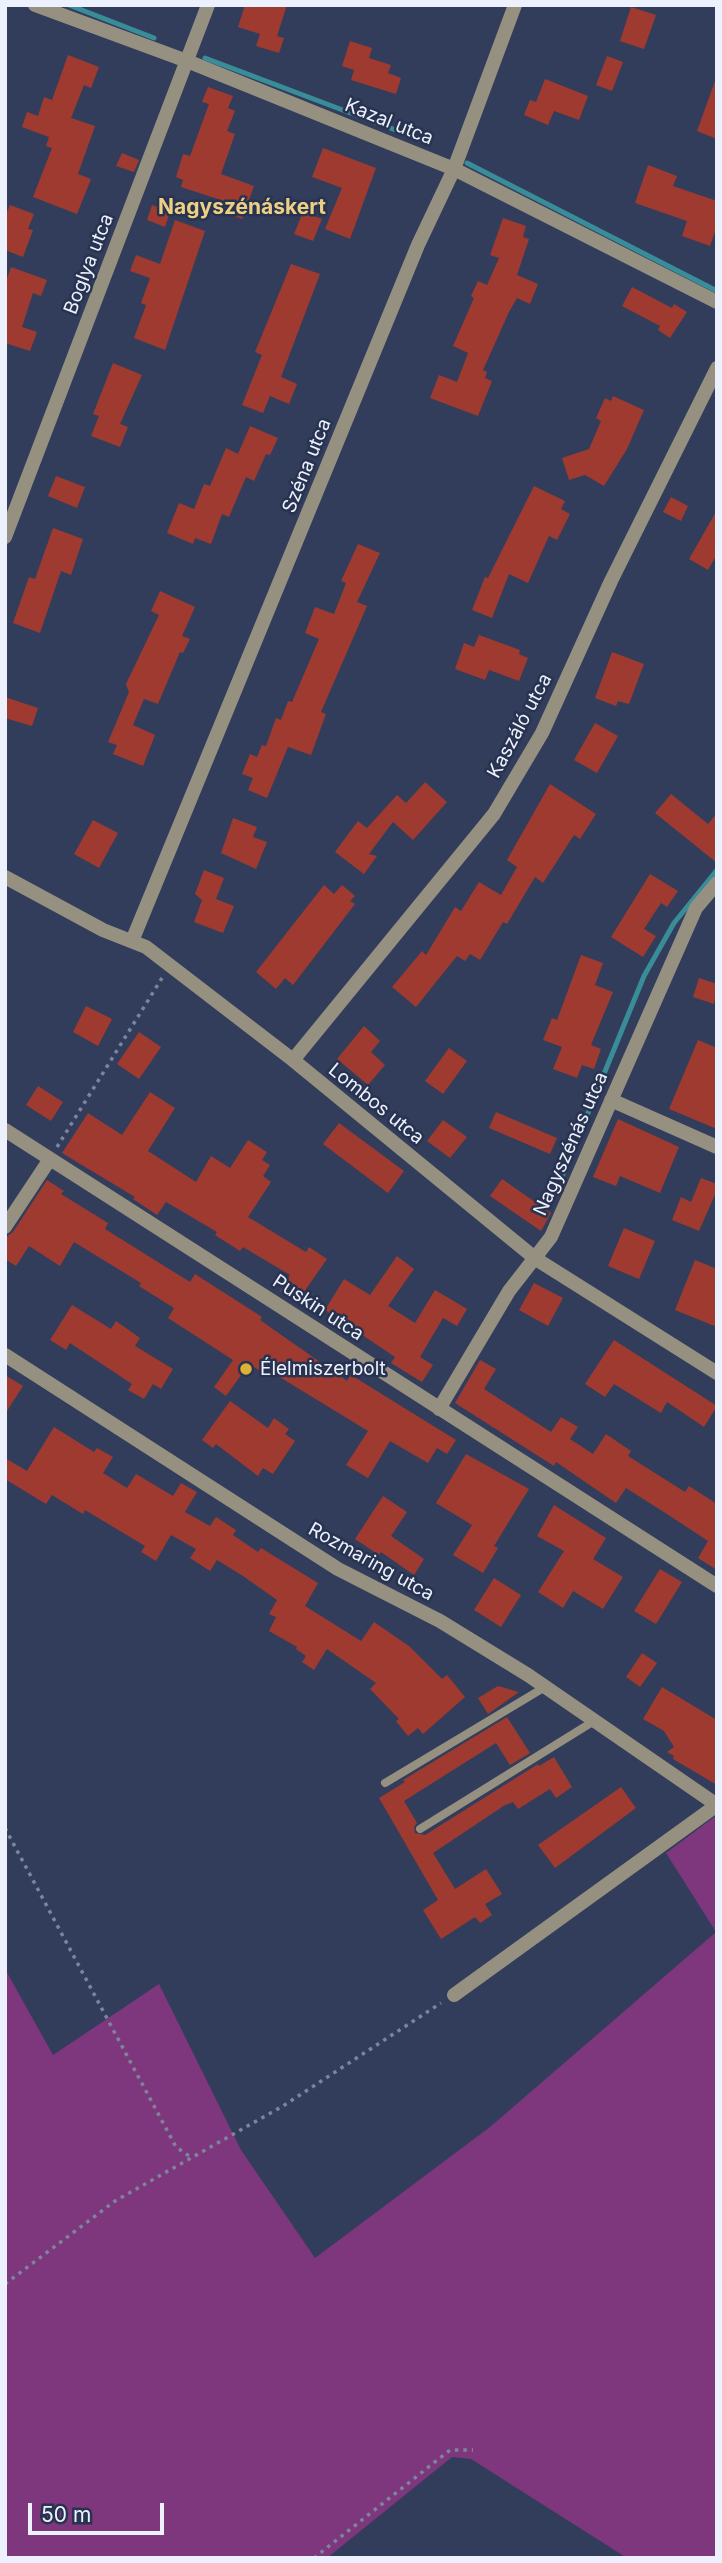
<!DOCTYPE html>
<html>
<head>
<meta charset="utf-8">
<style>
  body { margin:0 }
  #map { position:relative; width:722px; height:2563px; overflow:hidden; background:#323d5b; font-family:Inter,sans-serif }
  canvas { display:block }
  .frame { position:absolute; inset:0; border:7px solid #edf1fd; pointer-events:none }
  .scale { position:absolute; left:28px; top:2503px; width:136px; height:32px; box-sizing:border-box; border:4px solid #edf1fd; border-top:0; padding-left:9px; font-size:21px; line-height:24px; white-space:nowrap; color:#edf1fd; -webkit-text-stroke:5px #283350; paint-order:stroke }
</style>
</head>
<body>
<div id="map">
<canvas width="722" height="2563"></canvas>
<div class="frame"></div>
<div class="scale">50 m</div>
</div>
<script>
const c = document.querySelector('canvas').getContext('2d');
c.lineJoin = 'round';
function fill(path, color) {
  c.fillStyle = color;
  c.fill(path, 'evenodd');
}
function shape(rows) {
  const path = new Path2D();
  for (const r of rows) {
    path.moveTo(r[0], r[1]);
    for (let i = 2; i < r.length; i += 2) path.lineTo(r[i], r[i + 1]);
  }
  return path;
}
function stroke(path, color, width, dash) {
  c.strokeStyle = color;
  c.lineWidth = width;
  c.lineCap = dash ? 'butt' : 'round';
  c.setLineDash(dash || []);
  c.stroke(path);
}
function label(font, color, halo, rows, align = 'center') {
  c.font = font + ' Inter,sans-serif';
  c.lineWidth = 5;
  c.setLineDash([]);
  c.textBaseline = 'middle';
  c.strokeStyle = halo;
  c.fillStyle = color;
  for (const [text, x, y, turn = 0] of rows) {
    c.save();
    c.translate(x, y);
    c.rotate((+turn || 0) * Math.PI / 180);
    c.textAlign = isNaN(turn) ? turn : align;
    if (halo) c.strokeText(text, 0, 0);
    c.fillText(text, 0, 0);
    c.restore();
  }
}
fill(shape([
  [717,1815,717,2558,627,2558,471,2459,452,2457,327,2558,5,2558,5,1969,53,2055,159,1984,241,2150,315,2258,490,2127,716,1932,666,1853]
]), '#7e367c');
stroke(shape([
  [69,5,154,38],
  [205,58,422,140],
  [467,163,717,291],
  [561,1179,644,976,674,923,717,870]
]), '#398d99', 5);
fill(shape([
  [245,5,287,5,277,36,284,38,279,53,256,46,260,34,238,27],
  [631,7,656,15,644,49,620,41],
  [350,41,372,48,369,58,391,65,388,73,401,78,396,94,351,80,354,70,342,66],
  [68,55,99,67,91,88,84,85,71,118,95,126,78,174,91,179,77,214,33,197,52,148,46,146,49,137,22,127,27,112,38,116,44,97,52,100],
  [607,56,623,62,612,91,596,85],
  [545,79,588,96,579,120,554,111,548,125,524,115,530,100,536,102],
  [715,81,717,81,717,139,697,131],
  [208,87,233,96,228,108,235,111,227,131,235,134,221,174,254,186,242,219,218,210,221,200,181,187,183,180,176,177,183,154,190,156,209,104,202,102],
  [323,148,376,168,350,239,325,229,342,188,312,177],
  [122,153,139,160,134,172,116,166],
  [648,165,677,176,673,186,717,201,717,226,710,246,682,236,687,221,635,203],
  [10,205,34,214,28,229,33,230,23,257,5,250,5,217],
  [152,205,170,212,165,227,147,220],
  [303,212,322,219,313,241,294,234],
  [503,218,526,226,523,237,529,239,517,275,538,284,530,304,517,298,509,312,483,370,487,372,485,378,492,381,478,416,430,398,439,375,457,382,468,353,453,346,474,298,471,296,478,281,487,285,499,258,490,255],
  [175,220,205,231,165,350,134,338,146,305,141,303,150,278,130,271,136,255,160,264],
  [291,264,320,274,281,377,297,384,289,404,270,396,263,413,242,405,262,355,255,352],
  [11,267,47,280,41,296,33,293,22,327,37,332,30,351,5,343,5,284],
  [632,287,672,308,674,304,687,312,670,338,658,330,660,326,622,306],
  [113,363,142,375,120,424,128,427,120,447,91,436,99,416,93,414],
  [613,396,644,410,627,449,604,486,585,475,569,480,562,458,589,449,601,421,596,418,605,398,611,401],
  [250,426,278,438,270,455,266,454,254,481,246,477,229,517,222,514,211,544,195,538,193,544,167,533,179,503,194,509,204,484,210,486,226,448,238,454],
  [56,476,85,487,77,508,48,496],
  [534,486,565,501,561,509,570,514,557,540,549,536,528,583,509,574,492,618,472,610,485,577,488,578],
  [671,497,688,506,681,521,663,512],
  [717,510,717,554,708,570,689,559],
  [53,528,83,539,71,575,61,571,40,633,13,623,29,577,35,579],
  [358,544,380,553,357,602,367,606,321,712,326,714,311,755,288,747,267,798,248,790,253,778,242,774,250,754,257,757,262,745,266,746,276,718,281,720,288,701,292,702,319,639,305,633,315,607,334,614,346,583,341,581],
  [160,591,195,607,182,636,190,639,183,653,180,652,158,704,144,699,133,725,155,735,143,766,113,754,117,745,108,742,129,692,126,684,159,615,151,611],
  [479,635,520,650,519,654,528,658,519,681,489,670,485,680,455,669,464,643,474,647],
  [612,652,644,664,629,704,618,701,616,706,595,698],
  [5,697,38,708,32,726,5,718],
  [595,723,618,736,597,773,574,760],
  [425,782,447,802,413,840,393,822,369,854,377,856,364,874,335,852,358,821,367,828,397,795,406,803],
  [550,784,596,814,580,839,574,835,543,883,535,877,507,924,503,922,480,960,470,954,465,961,457,956,416,1007,392,987,422,951,426,955,455,907,461,911,479,882,501,895,517,867,507,860],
  [671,794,708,824,717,813,717,863,655,813],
  [233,818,257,827,253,837,267,842,256,869,221,853],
  [93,820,118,833,99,868,74,854],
  [204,870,224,878,216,899,234,906,223,933,194,922,202,900,195,894],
  [650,874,678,891,667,907,661,903,644,929,656,936,643,957,611,937],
  [324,885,334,894,342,885,355,896,350,901,355,904,293,985,285,978,276,989,256,972],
  [581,955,603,963,595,985,613,992,591,1045,601,1049,594,1069,582,1065,577,1078,553,1069,562,1047,543,1040,552,1018,557,1020],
  [699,978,717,984,714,1004,693,997],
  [86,1006,112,1019,98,1046,73,1032],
  [364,1026,380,1041,371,1052,385,1065,368,1085,337,1059],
  [139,1032,161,1047,139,1079,117,1064],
  [698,1040,717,1048,717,1129,669,1109],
  [449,1048,467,1061,443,1094,425,1081],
  [38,1086,63,1102,51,1121,26,1105],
  [150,1092,175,1108,148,1151,196,1182,211,1156,230,1168,248,1140,267,1152,262,1160,270,1165,263,1176,271,1182,248,1217,306,1252,309,1247,327,1259,297,1302,280,1291,290,1275,243,1247,240,1251,215,1235,217,1232,166,1202,157,1215,133,1199,135,1197,62,1153,88,1113,122,1135],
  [496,1112,557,1138,550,1154,489,1128],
  [618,1119,679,1147,660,1193,620,1176,616,1186,593,1177],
  [443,1120,467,1137,450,1158,427,1141],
  [339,1123,404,1171,388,1193,323,1144],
  [701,1178,717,1184,717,1190,699,1231,672,1220,681,1197,691,1202],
  [502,1179,551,1213,541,1231,490,1196],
  [47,1180,64,1191,61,1194,108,1223,105,1229,190,1282,195,1274,262,1317,260,1320,347,1381,351,1375,456,1440,447,1454,437,1448,428,1463,390,1441,368,1478,346,1465,368,1431,273,1373,270,1377,249,1364,226,1396,214,1387,233,1360,168,1318,174,1308,139,1286,141,1283,74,1242,60,1266,29,1246,16,1266,5,1259,5,1238,13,1232],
  [624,1228,655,1241,639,1279,608,1266],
  [397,1256,414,1269,388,1306,415,1323,435,1290,467,1309,457,1326,443,1318,420,1357,433,1365,422,1382,391,1363,395,1357,325,1310,344,1279,370,1295],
  [695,1260,717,1269,717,1327,675,1310],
  [534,1283,563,1298,548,1326,519,1310],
  [72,1305,111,1329,116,1321,140,1338,135,1346,173,1369,161,1389,153,1384,144,1399,128,1390,132,1384,70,1343,66,1350,50,1340],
  [614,1340,717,1406,704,1427,667,1402,661,1413,614,1384,605,1397,585,1384],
  [480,1360,496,1369,484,1389,551,1432,561,1417,578,1427,570,1439,593,1454,606,1434,631,1451,628,1456,685,1492,689,1486,717,1504,717,1570,698,1558,708,1541,670,1516,626,1488,616,1503,556,1462,554,1466,455,1403],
  [5,1375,23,1386,5,1414],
  [230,1401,268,1428,274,1418,289,1429,285,1434,295,1441,273,1474,263,1468,258,1476,216,1444,213,1448,202,1440],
  [54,1427,94,1452,97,1448,113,1457,103,1473,127,1488,136,1474,173,1496,181,1483,197,1492,185,1512,210,1526,216,1517,236,1530,233,1535,258,1552,261,1548,318,1583,305,1606,361,1641,374,1622,409,1646,442,1679,447,1675,465,1697,423,1734,418,1728,408,1736,396,1721,399,1719,370,1689,376,1683,327,1649,314,1670,302,1662,306,1656,296,1649,297,1647,269,1631,276,1617,269,1614,277,1600,243,1576,217,1560,210,1571,190,1558,196,1549,171,1535,156,1561,141,1552,145,1546,85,1510,83,1514,52,1495,46,1504,5,1479,5,1458,27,1471],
  [466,1454,529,1489,494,1546,498,1548,483,1573,453,1555,472,1525,436,1503],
  [383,1496,407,1512,391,1536,424,1559,414,1575,381,1552,379,1555,355,1539],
  [554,1505,606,1538,593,1559,623,1577,603,1609,573,1591,563,1608,538,1592,564,1551,537,1536],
  [660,1569,682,1582,656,1624,634,1611],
  [494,1578,521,1595,501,1627,474,1610],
  [642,1653,657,1663,640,1687,626,1677],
  [498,1686,519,1692,488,1714,478,1698],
  [662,1687,717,1720,717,1785,673,1759,674,1756,667,1752,674,1747,664,1731,643,1719],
  [507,1717,530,1753,510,1765,496,1743,404,1801,417,1823,414,1827,415,1833,425,1835,538,1764,539,1766,554,1757,572,1787,556,1798,550,1789,518,1809,513,1802,505,1805,433,1853,455,1889,486,1869,502,1894,485,1904,492,1915,480,1923,475,1917,441,1939,423,1910,438,1900,379,1798,405,1782,403,1780],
  [621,1787,636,1808,555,1868,538,1845]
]), '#9f3a30');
stroke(shape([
  [57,1147,162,978],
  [5,1828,176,2147,192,2158],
  [5,2284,115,2201,283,2106,441,2003],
  [314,2558,450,2450,473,2450]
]), '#7c859c', 3.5, [3.5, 5]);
stroke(shape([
  [385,1783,545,1687],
  [420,1829,594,1721]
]), '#969080', 8);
stroke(shape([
  [35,5,187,61,454,169,717,302],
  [5,537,208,5],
  [5,877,103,930,146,947,293,1060,536,1259,717,1373],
  [132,941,418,245,454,169,515,5],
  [293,1060,494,814,542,733,611,581,717,368],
  [611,1100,717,1147],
  [5,1130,717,1586],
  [5,1227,50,1159],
  [5,1355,338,1569,440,1621,528,1675,717,1805],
  [439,1409,509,1291,551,1237,696,908,717,883],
  [454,1995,717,1805]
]), '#969080', 14);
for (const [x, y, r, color] of [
  [246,1369,7,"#ddb133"]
]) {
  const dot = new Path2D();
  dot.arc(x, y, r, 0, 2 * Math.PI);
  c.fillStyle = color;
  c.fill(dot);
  stroke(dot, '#283350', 2.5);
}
label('19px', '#edf1fd', '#283350', [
  ["Kazal utca",389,122,22],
  ["Boglya utca",89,264,-69],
  ["Széna utca",307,466,-68],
  ["Kaszáló utca",520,726,-62],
  ["Lombos utca",376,1104,39],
  ["Nagyszénás utca",571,1144,-66],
  ["Puskin utca",318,1308,33],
  ["Rozmaring utca",371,1562,29]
]);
label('19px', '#edf1fd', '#283350', [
  ["Élelmiszerbolt",260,1369]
], 'left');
label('bold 21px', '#eed085', '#283350', [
  ["Nagyszénáskert",242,208]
]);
</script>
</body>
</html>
